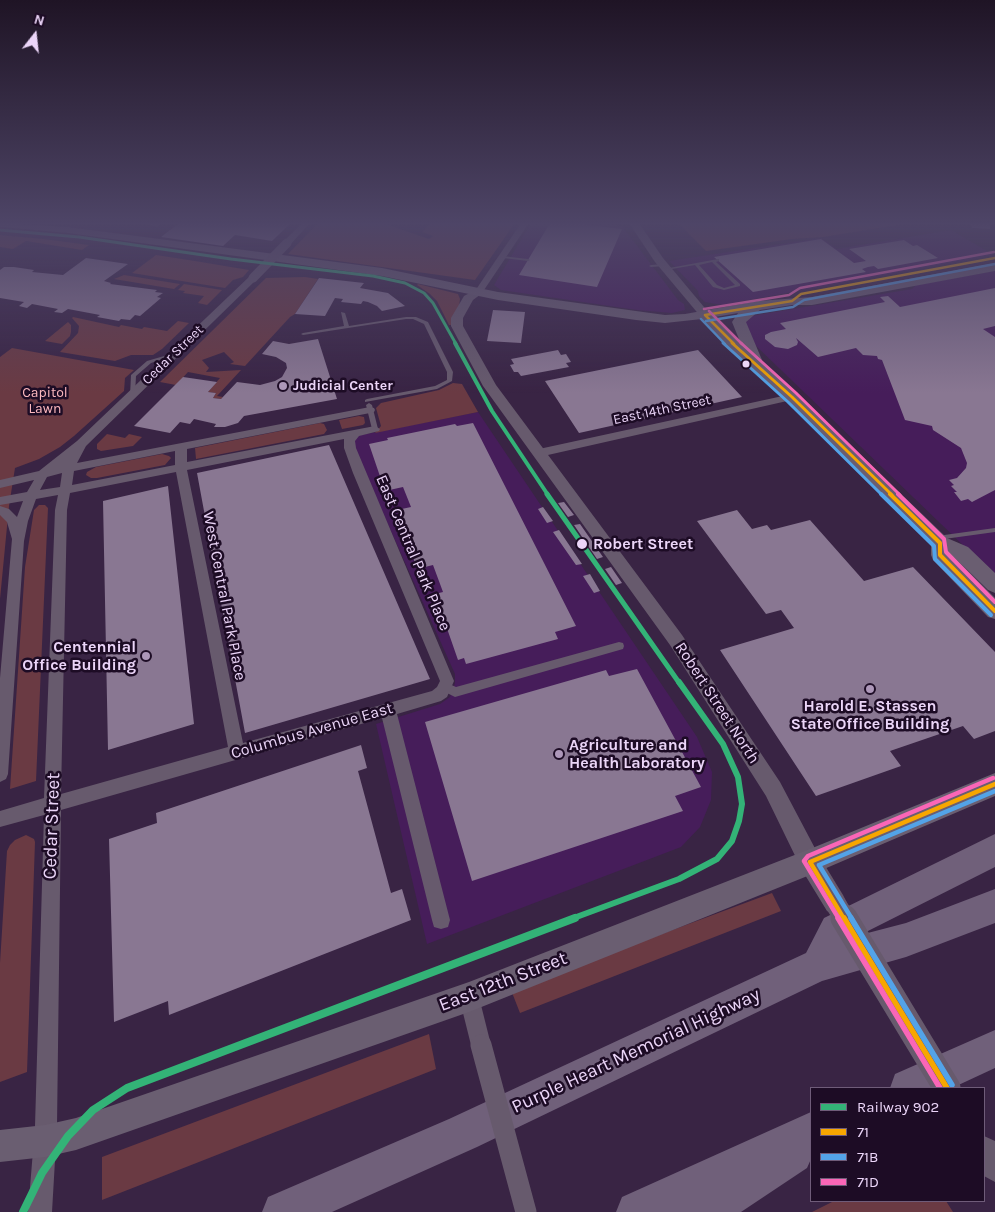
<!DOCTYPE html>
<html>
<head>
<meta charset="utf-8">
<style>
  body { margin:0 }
  #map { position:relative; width:995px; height:1212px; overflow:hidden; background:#392444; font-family:Karla,sans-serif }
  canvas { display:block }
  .legend { position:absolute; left:810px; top:1087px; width:175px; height:115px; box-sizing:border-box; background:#1d0c25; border:1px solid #6f5c79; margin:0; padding:6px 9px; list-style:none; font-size:15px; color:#ebd5f8 }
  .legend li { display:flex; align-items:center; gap:10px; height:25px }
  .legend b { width:25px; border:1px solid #6f5c79 }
  .north { position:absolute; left:10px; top:10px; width:50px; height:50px; -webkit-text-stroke:4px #1d0c25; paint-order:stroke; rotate:16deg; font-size:14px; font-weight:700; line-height:20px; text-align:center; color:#ebd5f8 }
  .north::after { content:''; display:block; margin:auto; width:18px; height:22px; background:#ebd5f8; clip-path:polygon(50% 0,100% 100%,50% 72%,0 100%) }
</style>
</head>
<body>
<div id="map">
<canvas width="995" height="1212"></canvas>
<ul class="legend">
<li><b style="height:6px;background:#33b377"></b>Railway 902</li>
<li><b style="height:6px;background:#f7a600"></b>71</li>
<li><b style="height:6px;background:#53a3e8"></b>71B</li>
<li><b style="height:6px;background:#fa66b7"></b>71D</li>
</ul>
<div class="north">N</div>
</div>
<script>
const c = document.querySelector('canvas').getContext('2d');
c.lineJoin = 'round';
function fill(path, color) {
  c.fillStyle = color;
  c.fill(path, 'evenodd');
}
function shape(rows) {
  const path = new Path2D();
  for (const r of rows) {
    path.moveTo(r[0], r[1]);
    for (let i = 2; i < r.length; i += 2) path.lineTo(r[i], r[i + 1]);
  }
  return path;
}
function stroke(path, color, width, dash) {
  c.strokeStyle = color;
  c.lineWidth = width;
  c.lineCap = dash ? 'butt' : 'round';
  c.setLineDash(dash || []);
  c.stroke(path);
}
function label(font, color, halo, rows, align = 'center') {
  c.font = font + ' Karla,sans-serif';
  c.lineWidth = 5;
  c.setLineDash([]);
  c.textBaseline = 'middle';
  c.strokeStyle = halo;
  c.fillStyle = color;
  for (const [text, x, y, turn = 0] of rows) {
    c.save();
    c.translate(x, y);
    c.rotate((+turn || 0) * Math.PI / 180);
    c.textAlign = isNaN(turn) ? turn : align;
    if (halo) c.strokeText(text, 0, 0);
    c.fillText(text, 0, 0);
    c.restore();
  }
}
fill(shape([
  [531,223,599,223,622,226,678,300,684,304,685,310,672,313,637,310,501,290,494,285],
  [951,230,994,255,722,305,705,302,699,296,698,291,669,261,821,238,837,249],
  [995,271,995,576,752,342,746,327,746,319,751,316,912,289,916,285],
  [478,412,697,737,712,772,711,800,700,827,681,847,427,944,376,724,440,704,450,697,455,683,455,674,351,442,356,436]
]), '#461d5a');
fill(shape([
  [318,223,383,223,429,239,433,236,422,232,430,223,515,223,475,280,288,254],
  [678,223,910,223,823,237,792,239,706,251],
  [0,235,44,239,89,245,82,250,26,241,13,249,0,247],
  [156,255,195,261,249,270,243,277,233,280,225,288,132,273],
  [124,275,180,284,174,289,114,279],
  [305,277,318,279,295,314,290,317,245,366,230,364,234,362,224,352,202,360,209,368,206,372,241,370,217,396,223,397,221,399,213,398,216,393,208,392,220,378,188,372,176,385,160,382,266,278],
  [184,284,222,290,207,305,198,303,204,296,183,293,185,291,178,290],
  [418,284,458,294,460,299,459,306,452,325,449,325,437,301,430,294,417,285],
  [73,317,119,327,121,325,142,329,144,327,167,331,178,321,189,323,162,349,153,355,131,355,115,361,60,352,78,333,79,326,72,318],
  [68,322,71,325,71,332,70,336,62,344,45,341],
  [12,348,134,370,125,378,124,391,74,436,60,447,39,459,15,468,9,506,0,599,0,357],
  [453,383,462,384,478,412,375,433,381,426,376,408,381,403,439,390],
  [359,416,364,417,365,423,363,425,342,429,339,420],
  [320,423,324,424,327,430,324,434,196,459,195,448],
  [107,434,125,438,129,434,142,437,133,446,101,451,97,449,97,444],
  [162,454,169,456,171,458,165,465,97,478,91,478,86,475,87,472,96,467],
  [39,505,45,505,48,508,36,781,10,789,25,567,34,510],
  [26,835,34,839,35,842,27,1072,0,1082,0,963,7,851,10,845,15,840],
  [772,893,781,911,520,1013,511,990],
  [429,1034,436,1069,102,1200,102,1157],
  [834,1201,946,1201,953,1212,812,1212]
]), '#6a3a43');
fill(shape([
  [179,223,291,223,272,241,235,235,223,246,161,237],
  [550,223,572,223,622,229,597,287,519,275],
  [970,223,990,223,990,229,972,228],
  [821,239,854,263,866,261,849,249,904,240,913,246,917,245,938,258,878,269,874,266,868,267,862,269,866,272,753,292,714,257],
  [86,258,128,264,104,281,111,283,110,284,157,290,155,292,163,293,157,297,161,298,140,316,135,315,130,320,121,319,119,321,97,317,100,315,68,309,62,313,54,312,58,309,32,304,27,308,19,306,24,302,0,298,0,270,4,267,14,267,34,270,32,272,63,275],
  [319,278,364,283,360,288,388,293,405,306,382,311,377,306,368,302,363,301,361,304,341,302,343,299,335,298,325,316,295,314],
  [995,288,995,326,983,329,995,337,995,490,972,502,968,499,961,501,954,492,957,492,951,486,954,485,949,480,957,478,966,468,967,463,961,448,933,430,932,426,905,420,882,360,878,359,877,356,863,355,856,348,818,357,796,338,798,342,797,345,788,349,775,347,765,339,765,335,771,332,786,329,780,323,885,302,880,297,888,296,900,307],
  [493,310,525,312,521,343,487,341],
  [318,339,337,399,244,416,238,423,225,427,214,427,216,424,194,419,190,424,180,422,170,433,134,426,183,377,217,382,208,392,216,393,213,398,221,399,237,382,260,385,275,381,282,377,287,368,286,363,276,357,262,354,273,341,289,344],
  [558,350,561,355,566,354,571,362,566,363,569,367,521,376,518,372,514,372,510,365,514,364,511,359],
  [698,350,742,397,579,433,545,381],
  [473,423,576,626,555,632,558,639,466,664,464,658,458,660,435,594,443,592,433,565,417,569,397,510,411,507,403,487,385,491,369,444,388,440,387,438,455,424,457,426],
  [329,445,430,679,245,733,197,473],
  [168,486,194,724,108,750,103,501],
  [564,502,574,515,568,517,558,503],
  [543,507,553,521,547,523,538,509],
  [737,510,752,529,767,525,771,530,810,520,864,581,913,567,995,652,995,731,974,739,963,726,890,751,901,766,816,796,720,650,794,628,781,610,766,614,697,521],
  [580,524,603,557,597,559,574,525],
  [559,530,582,564,576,565,553,532],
  [611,567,622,583,616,585,605,569],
  [590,574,600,591,594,593,583,576],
  [637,669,701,787,675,796,683,811,472,881,425,722,606,670,609,676],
  [361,745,367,768,358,771,391,893,402,889,411,920,169,1015,168,1001,114,1022,109,839,157,823,156,813]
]), '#897792');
fill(shape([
  [139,223,150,223,158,225,156,226,139,223],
  [502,256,528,259,530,260,528,261,503,258,502,258,502,256],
  [718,259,719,259,719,261,716,262,740,284,740,286,724,290,713,287,695,265,666,270,664,269,718,259],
  [712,262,735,285,724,288,717,285,699,265,712,262],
  [663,264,665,265,664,266,651,267,649,266,651,265,663,264],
  [341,312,345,313,349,326,406,317,416,317,428,322,453,372,452,381,437,389,365,402,365,400,367,399,435,386,447,380,447,372,424,324,413,319,406,319,303,335,301,334,303,333,344,326,341,312],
  [171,354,175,355,151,363,136,376,135,395,134,396,130,396,131,375,147,361,171,354],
  [369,403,372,405,378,429,375,431,372,429,366,405,369,403],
  [995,528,995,532,937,540,934,538,937,536,995,528]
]), '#675a6d');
fill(shape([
  [619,642,623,643,624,646,623,649,455,697,441,690,440,687,441,684,445,682,456,687,619,642]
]), '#675a6d');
fill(shape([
  [154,223,163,223,156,227,152,225,154,223],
  [302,223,310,223,290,245,284,245,284,241,302,223],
  [521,223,529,223,482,293,476,293,475,291,521,223],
  [253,275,257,278,256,280,86,446,77,463,370,407,374,408,375,410,374,412,370,413,187,449,187,462,375,426,380,429,379,431,359,436,355,441,356,448,454,681,447,697,441,701,397,714,450,920,448,927,441,929,434,927,432,920,382,718,61,810,57,1126,52,1212,28,1212,35,1126,44,815,0,827,0,811,44,798,55,510,58,495,36,499,28,521,24,541,8,774,6,779,0,782,0,678,12,539,7,522,0,515,0,506,9,509,17,517,23,501,0,505,0,497,27,492,34,480,0,488,0,480,39,471,77,441,250,276,253,275],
  [344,439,344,448,353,473,440,681,437,687,432,691,243,743,187,470,344,439],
  [175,451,175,465,72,485,74,471,175,451],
  [176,472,228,747,61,794,67,510,70,493,176,472],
  [62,473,60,487,40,490,47,477,62,473],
  [792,394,796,395,797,397,796,399,539,457,533,453,539,449,792,394],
  [469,987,476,990,479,997,491,1045,488,1052,481,1055,474,1052,471,1045,459,997,462,990,469,987]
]), '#675a6d');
fill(shape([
  [629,223,639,223,663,258,709,313,711,315,709,317,701,317,655,262,629,223],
  [479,288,485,291,473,300,463,318,463,326,496,385,682,635,780,782,818,854,843,895,847,903,843,911,835,915,827,911,802,870,766,796,670,645,483,386,451,326,451,318,464,296,479,288],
  [984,1136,995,1141,995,1182,984,1176,984,1136]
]), '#675a6d');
fill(shape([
  [0,223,68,227,382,268,498,292,665,315,685,314,758,301,812,297,995,263,995,271,812,305,792,305,760,310,746,322,762,360,761,362,797,394,947,538,968,547,995,573,995,593,988,590,953,556,995,598,995,619,988,617,933,560,931,555,931,545,787,400,727,346,702,319,665,323,636,320,498,300,382,276,68,233,0,227,0,223],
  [738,313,732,322,741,344,715,317,738,313],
  [995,773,995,796,810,875,469,1012,76,1150,45,1157,0,1162,0,1130,45,1125,76,1118,469,982,810,849,995,773]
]), '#6a5e71');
fill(shape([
  [995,834,995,867,860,935,906,923,995,889,995,923,906,957,822,981,477,1147,332,1212,262,1212,268,1197,449,1119,806,953,824,918,995,834],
  [995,1030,995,1068,952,1088,890,1088,895,1074,995,1030],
  [811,1112,811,1159,807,1168,741,1212,616,1212,622,1197,811,1112]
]), '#70607a');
stroke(shape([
  [253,278,287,243]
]), '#675a6d', 9);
stroke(shape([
  [481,1045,526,1212]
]), '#675a6d', 21);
stroke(shape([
  [835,903,845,919]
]), '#675a6d', 21);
stroke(shape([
  [844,918,947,1088]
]), '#675a6d', 27);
stroke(shape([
  [705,315,734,344],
  [705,315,792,301,801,294,995,258]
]), '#f7a600', 2.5);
stroke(shape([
  [732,343,792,397,892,495]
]), '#f7a600', 3);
stroke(shape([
  [890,494,940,543,940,555,995,611]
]), '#f7a600', 4);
stroke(shape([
  [844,919,810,862,995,784]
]), '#f7a600', 4.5);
stroke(shape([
  [844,918,947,1088]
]), '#f7a600', 5.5);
stroke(shape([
  [701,319,725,344],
  [706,321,793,307,804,300,995,264]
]), '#53a3e8', 2.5);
stroke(shape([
  [723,343,788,402,882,495]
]), '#53a3e8', 3);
stroke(shape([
  [881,494,934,546,935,559,991,615]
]), '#53a3e8', 4);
stroke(shape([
  [852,919,819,865,995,791]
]), '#53a3e8', 4.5);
stroke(shape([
  [851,918,952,1085]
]), '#53a3e8', 5.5);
stroke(shape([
  [704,309,789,295,800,288,994,252],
  [709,311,742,344]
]), '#fa66b7', 2.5);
stroke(shape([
  [741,343,796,393,900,495]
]), '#fa66b7', 3);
stroke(shape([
  [898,494,944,539,946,552,995,602]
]), '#fa66b7', 4);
stroke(shape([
  [839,919,804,861,808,856,993,778]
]), '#fa66b7', 4.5);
stroke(shape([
  [838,918,940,1088]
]), '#fa66b7', 5.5);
stroke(shape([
  [0,230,79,237,231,259,373,276,405,283,424,293,433,303,456,344]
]), '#33b377', 3);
stroke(shape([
  [455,343,492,411,548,495]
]), '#33b377', 4);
stroke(shape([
  [547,494,680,684]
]), '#33b377', 5);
stroke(shape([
  [571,919,679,879,717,859,732,841,739,821,742,804,738,777,723,744,679,682]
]), '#33b377', 6);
stroke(shape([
  [23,1212,42,1173,68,1136,93,1110,127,1088,575,918]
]), '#33b377', 8);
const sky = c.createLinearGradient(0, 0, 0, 393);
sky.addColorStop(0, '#1f1425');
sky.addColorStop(0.57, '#4e4567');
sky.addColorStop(1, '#4e456700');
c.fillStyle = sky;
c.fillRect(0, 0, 995, 393);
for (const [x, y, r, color] of [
  [746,364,4.5,"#ebd5f8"],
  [283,386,5,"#ad97b9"],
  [582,544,6,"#ebd5f8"],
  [146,656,5,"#ad97b9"],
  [870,689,5,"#ad97b9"],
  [559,754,5,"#ad97b9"]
]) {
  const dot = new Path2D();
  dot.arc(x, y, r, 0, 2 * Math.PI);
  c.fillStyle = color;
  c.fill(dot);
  stroke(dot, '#1d0c25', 2);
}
label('14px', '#ebd5f8', '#1d0c25', [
  ["Cedar Street",173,355,-44],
  ["East 14th Street",662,410,-12]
]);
label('bold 14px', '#ebd5f8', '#1d0c25', [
  ["Judicial Center",293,386]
], 'left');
label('14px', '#fdb9bf', '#1d0c25', [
  ["Capitol",45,393],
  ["Lawn",45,409]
]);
label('bold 16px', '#ebd5f8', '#1d0c25', [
  ["Robert Street",593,544]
], 'left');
label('16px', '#ebd5f8', '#1d0c25', [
  ["East Central Park Place",413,553,67],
  ["West Central Park Place",224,596,79],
  ["Robert Street North",717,703,57],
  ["Columbus Avenue East",312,731,-16]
]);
label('bold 16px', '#ebd5f8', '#1d0c25', [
  ["Centennial",136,647],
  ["Office Building",136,665],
  ["Harold E. Stassen",870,706,"center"],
  ["State Office Building",870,724,"center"],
  ["Agriculture and",569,745,"left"],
  ["Health Laboratory",569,763,"left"]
], 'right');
label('19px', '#ebd5f8', '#1d0c25', [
  ["Cedar Street",52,826,-88],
  ["East 12th Street",503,982,-21],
  ["Purple Heart Memorial Highway",636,1051,-25]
]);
</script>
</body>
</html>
